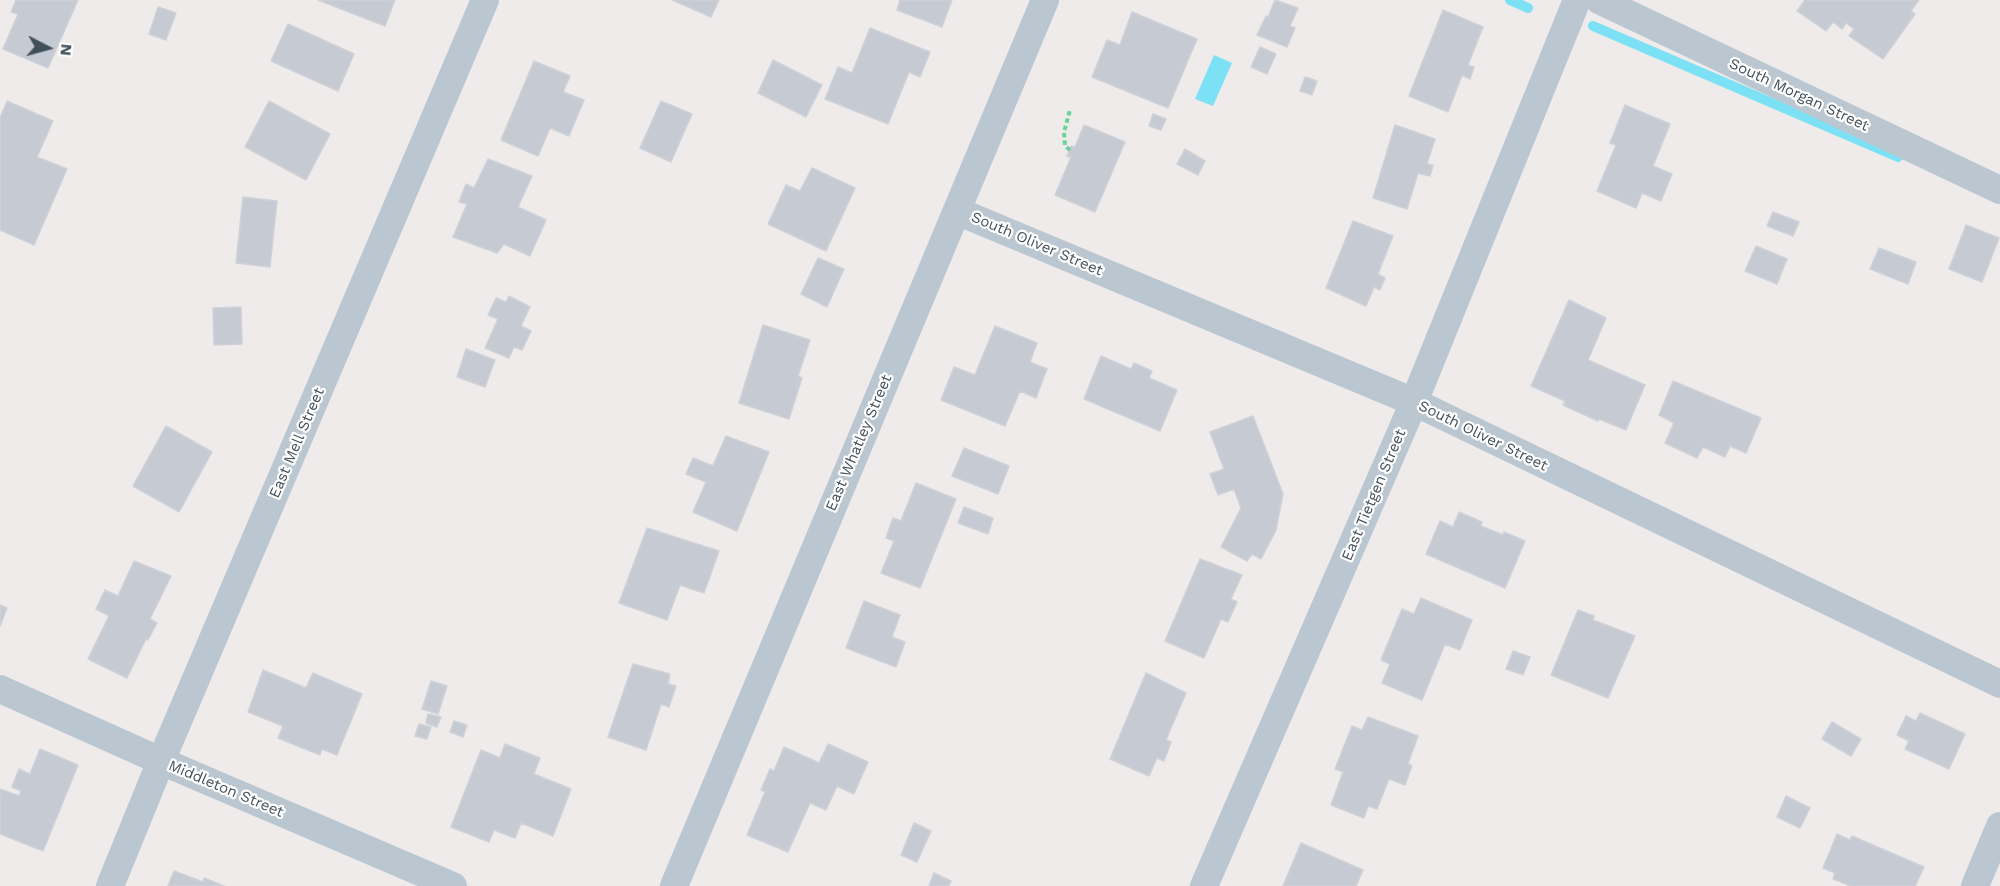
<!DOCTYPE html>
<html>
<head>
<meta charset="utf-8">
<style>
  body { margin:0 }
  #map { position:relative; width:2000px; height:886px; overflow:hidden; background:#efebeb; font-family:"Work Sans",sans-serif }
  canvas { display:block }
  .north { position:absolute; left:18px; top:18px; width:60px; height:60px; -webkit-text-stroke:4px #fff; paint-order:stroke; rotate:96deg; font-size:16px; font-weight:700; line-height:24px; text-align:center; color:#42505a }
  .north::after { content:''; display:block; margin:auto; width:21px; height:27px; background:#42505a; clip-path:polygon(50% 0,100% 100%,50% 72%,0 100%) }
</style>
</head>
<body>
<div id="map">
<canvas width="2000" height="886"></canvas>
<div class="north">N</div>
</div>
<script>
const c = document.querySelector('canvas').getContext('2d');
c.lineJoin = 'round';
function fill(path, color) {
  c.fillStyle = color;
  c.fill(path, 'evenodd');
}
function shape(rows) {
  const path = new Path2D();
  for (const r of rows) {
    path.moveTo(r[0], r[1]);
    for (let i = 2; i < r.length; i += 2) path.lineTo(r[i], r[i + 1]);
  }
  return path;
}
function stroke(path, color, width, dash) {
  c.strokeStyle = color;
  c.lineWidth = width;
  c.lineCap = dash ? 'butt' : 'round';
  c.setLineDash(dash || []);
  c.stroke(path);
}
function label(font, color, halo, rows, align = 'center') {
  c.font = font + ' "Work Sans",sans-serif';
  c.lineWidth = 4.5;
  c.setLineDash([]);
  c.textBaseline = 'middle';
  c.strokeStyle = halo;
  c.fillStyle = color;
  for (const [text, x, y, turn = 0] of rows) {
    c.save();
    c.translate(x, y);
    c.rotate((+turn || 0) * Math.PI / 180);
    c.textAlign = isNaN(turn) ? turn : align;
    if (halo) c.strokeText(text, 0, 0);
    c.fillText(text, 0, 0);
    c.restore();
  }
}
fill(shape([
  [1214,55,1232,63,1213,106,1195,99]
]), '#7ce1f4');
stroke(shape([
  [1510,0,1528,8],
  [1593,26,1898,157]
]), '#7ce1f4', 10);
const building = shape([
  [16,0,78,0,48,68,3,49,18,14,11,12,16,0],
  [318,0,395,0,385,26,318,0],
  [672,0,719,0,711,17,672,0],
  [900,0,952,0,942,27,897,10,900,0],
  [1275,0,1298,8,1290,26,1295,28,1287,47,1257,35,1266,16,1268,17,1275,0],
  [1805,0,1919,0,1911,11,1915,14,1883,59,1849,36,1854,29,1846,23,1842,29,1833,22,1826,31,1797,11,1805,0],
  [158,7,176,13,166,40,149,34,158,7],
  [1443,10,1483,27,1468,65,1474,67,1470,79,1462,75,1448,112,1409,96,1443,10],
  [1132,12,1197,39,1168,108,1092,77,1107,40,1120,45,1132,12],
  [288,24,354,54,338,91,271,61,288,24],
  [870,28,930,52,920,77,909,72,888,124,825,99,838,67,852,73,870,28],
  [1260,47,1276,54,1267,74,1251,67,1260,47],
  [773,60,822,85,806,117,758,93,773,60],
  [534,61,570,76,563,92,584,100,569,136,550,128,538,156,501,140,534,61],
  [1305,77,1317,81,1312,95,1300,91,1305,77],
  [7,101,53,121,37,157,67,169,34,245,0,230,0,118,7,101],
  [269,101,330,134,306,180,245,147,269,101],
  [661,101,692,114,671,162,640,148,661,101],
  [1625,105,1670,124,1653,166,1672,174,1661,201,1642,193,1636,208,1597,191,1616,145,1610,143,1625,105],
  [1153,114,1166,119,1161,130,1149,126,1153,114],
  [1084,125,1125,142,1095,212,1055,195,1071,157,1067,156,1071,146,1075,147,1084,125],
  [1395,125,1435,139,1427,164,1433,165,1430,176,1418,173,1407,209,1373,198,1395,125],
  [1185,149,1205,161,1198,175,1177,164,1185,149],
  [488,159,532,176,518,207,546,220,530,256,504,244,497,253,453,237,467,204,459,202,466,184,474,188,488,159],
  [812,168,855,188,826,251,768,224,786,185,800,191,812,168],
  [243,197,277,201,270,267,236,263,243,197],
  [1773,212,1799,222,1793,236,1767,226,1773,212],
  [1353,221,1393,236,1378,274,1385,278,1380,290,1374,287,1366,306,1326,288,1353,221],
  [1966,225,1999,238,1982,282,1949,269,1966,225],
  [1756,246,1787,259,1777,284,1745,271,1756,246],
  [1879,248,1916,262,1908,284,1870,269,1879,248],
  [818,258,844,269,827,307,801,294,818,258],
  [509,296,530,307,521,326,531,331,522,350,514,347,509,358,485,348,498,319,488,315,496,298,506,302,509,296],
  [1569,300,1606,318,1588,360,1645,385,1626,430,1599,419,1598,421,1563,405,1565,401,1531,386,1569,300],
  [241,307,242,344,214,345,213,308,241,307],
  [763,325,810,340,798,376,802,378,789,419,739,403,763,325],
  [995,326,1037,343,1030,362,1047,369,1036,398,1020,391,1005,426,941,400,954,367,975,375,995,326],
  [466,349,495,360,485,387,457,377,466,349],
  [1101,356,1131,369,1134,363,1152,371,1149,378,1177,390,1160,431,1084,399,1101,356],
  [1673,381,1761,418,1746,453,1730,446,1725,457,1703,447,1697,458,1665,443,1674,423,1659,415,1673,381],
  [1253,416,1283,494,1276,530,1261,559,1252,554,1247,561,1221,547,1241,508,1234,489,1218,495,1210,474,1224,469,1210,432,1253,416],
  [166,426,212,452,179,512,133,486,166,426],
  [726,436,769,452,737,531,693,512,706,482,686,474,693,458,713,466,726,436],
  [964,448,1009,466,998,494,952,476,964,448],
  [916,483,956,499,920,588,881,573,894,541,886,538,893,518,901,521,916,483],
  [964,507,993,518,988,534,958,523,964,507],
  [1459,512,1482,522,1481,526,1503,535,1504,532,1525,541,1505,588,1426,554,1440,521,1453,527,1459,512],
  [647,528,719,551,704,593,680,585,667,620,619,603,647,528],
  [1200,559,1242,575,1231,599,1237,602,1228,622,1221,619,1204,658,1165,641,1200,559],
  [134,561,171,576,150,619,157,623,148,640,146,639,127,678,88,659,109,616,96,609,105,590,118,596,134,561],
  [1421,598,1472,620,1460,650,1445,644,1422,700,1382,683,1390,664,1381,660,1402,609,1414,614,1421,598],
  [864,601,900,615,892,637,905,642,896,667,846,648,864,601],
  [0,605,7,608,0,626,0,605],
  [1578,610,1594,616,1593,620,1635,636,1608,698,1551,675,1578,610],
  [1513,651,1530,657,1523,675,1506,669,1513,651],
  [633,664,670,674,668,684,676,686,669,707,661,704,646,750,608,737,633,664],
  [263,670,306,688,313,673,362,694,337,755,322,749,320,755,278,738,283,726,248,712,263,670],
  [1146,673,1186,693,1166,740,1171,742,1164,761,1157,758,1149,776,1110,759,1146,673],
  [431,681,447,686,438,714,422,709,431,681],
  [1920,713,1965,734,1949,769,1905,749,1909,741,1897,735,1906,716,1916,721,1920,713],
  [428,714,441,717,437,727,426,723,428,714],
  [1368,717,1418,736,1408,764,1412,766,1405,785,1389,779,1377,809,1368,806,1364,818,1331,805,1343,772,1335,769,1352,726,1362,730,1368,717],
  [454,721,467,725,463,737,450,732,454,721],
  [1832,722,1861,739,1851,756,1822,739,1832,722],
  [419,724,431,727,427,739,415,736,419,724],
  [505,744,540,758,534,774,571,789,553,836,521,823,515,838,494,830,489,842,451,827,481,750,500,758,505,744],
  [828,744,868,762,854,794,837,786,826,810,810,803,788,852,747,835,765,792,761,790,770,769,774,771,784,747,819,763,828,744],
  [40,749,78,765,43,851,0,834,0,789,19,796,21,791,12,787,19,769,30,774,40,749],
  [1786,796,1810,808,1800,828,1777,817,1786,796],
  [914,823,931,831,917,862,901,855,914,823],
  [1837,834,1850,840,1852,836,1924,867,1915,886,1851,886,1833,879,1835,873,1823,868,1837,834],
  [1301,843,1363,870,1356,886,1283,886,1301,843],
  [174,871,203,882,204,878,224,886,168,886,174,871],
  [934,873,951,881,949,886,929,886,934,873]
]);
fill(building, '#c6cad2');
stroke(building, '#ced2d8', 1.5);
stroke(shape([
  [1070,150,1065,146,1064,132,1070,110]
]), '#69d399', 4, [4.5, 3]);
stroke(shape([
  [1599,0,2000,190],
  [957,211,1414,402,2000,684],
  [0,689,161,761,453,886],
  [110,886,161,761,485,0],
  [674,886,1045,0],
  [1204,886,1414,402,1577,0],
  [1975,886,2000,826]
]), '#bac7d0', 28);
label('15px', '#42505a', '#fff', [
  ["South Morgan Street",1799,95,25],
  ["South Oliver Street",1037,244,23],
  ["South Oliver Street",1483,436,26],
  ["East Mell Street",297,443,-67],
  ["East Whatley Street",859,443,-67],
  ["East Tietgen Street",1374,495,-67],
  ["Middleton Street",226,789,23]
]);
</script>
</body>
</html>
